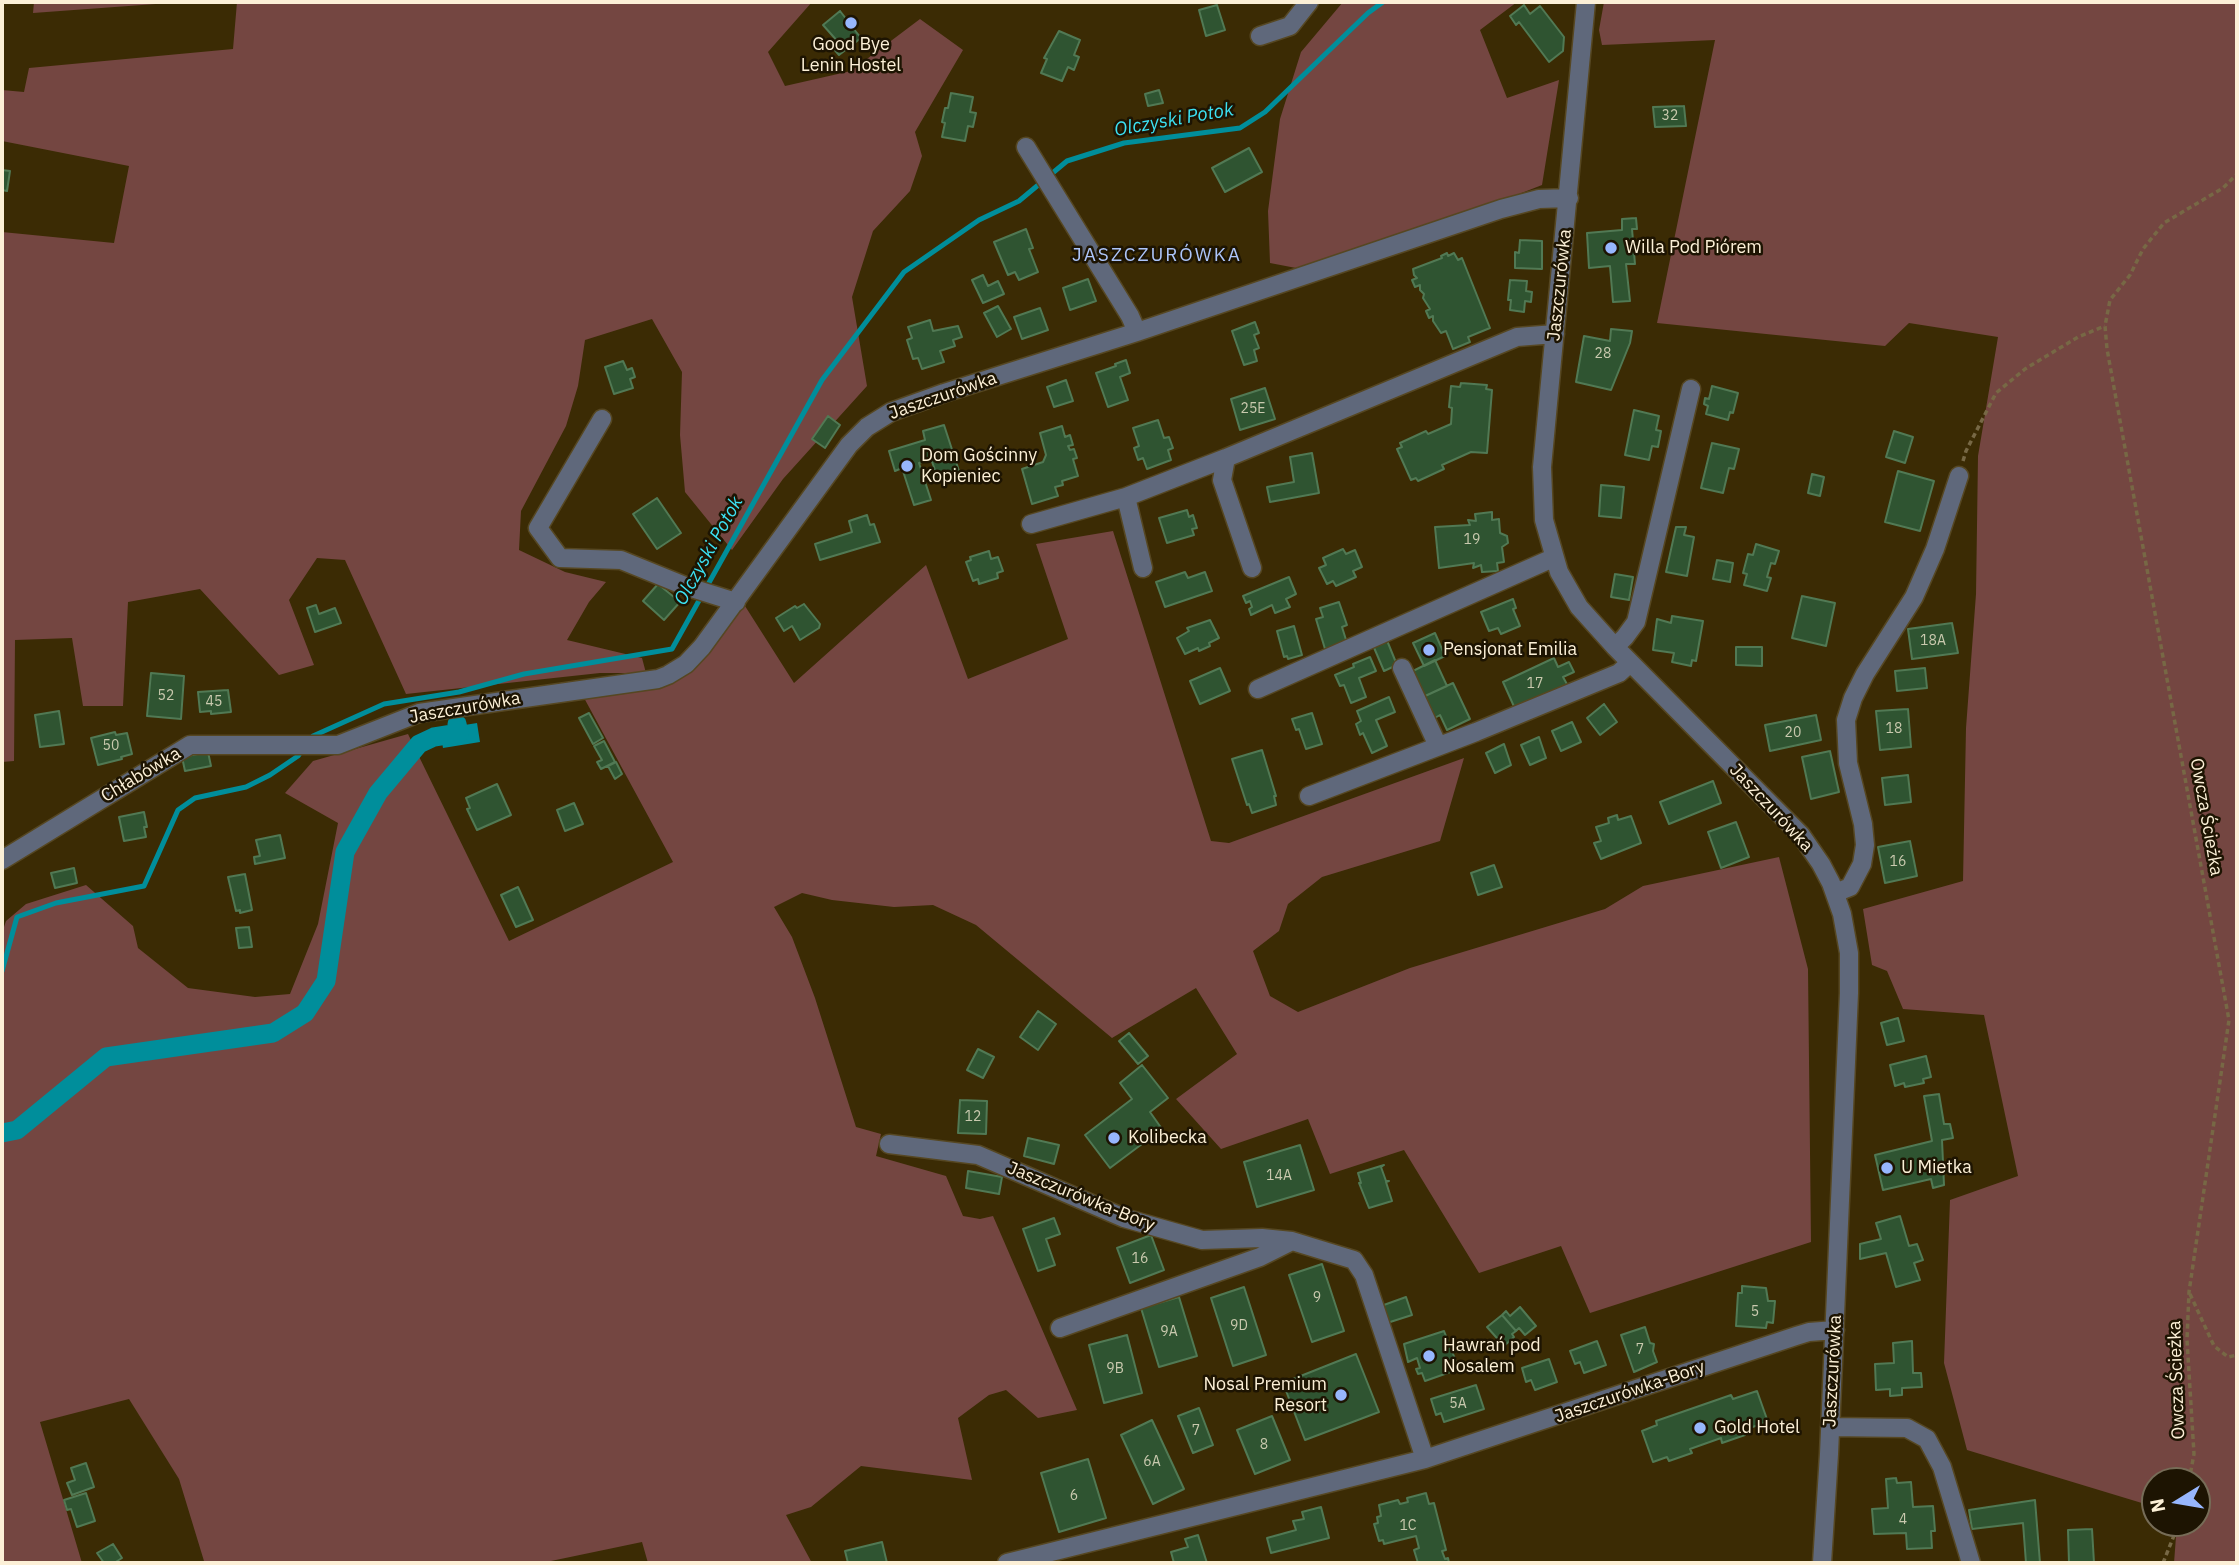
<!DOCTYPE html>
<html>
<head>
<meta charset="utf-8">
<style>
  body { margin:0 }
  #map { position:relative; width:2239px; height:1565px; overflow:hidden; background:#3b2b04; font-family:"IBM Plex Sans",sans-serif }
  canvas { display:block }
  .frame { position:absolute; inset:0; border:4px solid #fcf0d7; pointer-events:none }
  .north { position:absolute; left:2141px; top:1467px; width:70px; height:70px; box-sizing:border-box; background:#1d1402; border:2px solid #766c57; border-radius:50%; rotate:259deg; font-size:19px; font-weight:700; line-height:28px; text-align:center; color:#fcf0d7 }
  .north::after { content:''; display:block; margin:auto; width:24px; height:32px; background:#97b6fd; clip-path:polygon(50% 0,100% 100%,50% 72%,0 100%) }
</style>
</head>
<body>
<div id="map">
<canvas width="2239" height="1565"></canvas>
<div class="frame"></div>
<div class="north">N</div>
</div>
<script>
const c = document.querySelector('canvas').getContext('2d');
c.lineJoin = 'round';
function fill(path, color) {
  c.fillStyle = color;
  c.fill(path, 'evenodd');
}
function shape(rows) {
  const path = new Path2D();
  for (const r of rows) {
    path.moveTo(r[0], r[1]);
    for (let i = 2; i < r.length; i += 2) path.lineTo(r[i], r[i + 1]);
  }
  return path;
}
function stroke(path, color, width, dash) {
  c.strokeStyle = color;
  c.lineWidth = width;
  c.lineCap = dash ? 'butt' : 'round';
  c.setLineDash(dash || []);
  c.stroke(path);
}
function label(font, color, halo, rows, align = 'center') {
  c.font = font + ' "IBM Plex Sans",sans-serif';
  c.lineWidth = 5;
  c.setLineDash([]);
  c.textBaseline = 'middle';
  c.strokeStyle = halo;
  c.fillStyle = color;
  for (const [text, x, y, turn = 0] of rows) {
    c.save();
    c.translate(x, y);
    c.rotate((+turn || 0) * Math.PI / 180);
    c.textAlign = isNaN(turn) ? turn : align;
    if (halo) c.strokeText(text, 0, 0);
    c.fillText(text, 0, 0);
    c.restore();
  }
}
fill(shape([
  [34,2,183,2,33,13],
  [237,2,812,2,768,52,785,86,851,71,920,19,963,50,915,132,922,156,910,191,873,231,852,297,867,386,783,479,732,550,685,492,680,435,682,372,652,319,585,340,578,386,566,426,521,511,519,550,565,572,606,582,589,602,567,640,642,658,646,673,600,673,406,694,345,560,317,558,289,600,314,665,279,675,200,589,128,602,123,706,83,706,72,638,15,640,14,761,2,762,2,232,114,243,129,166,2,141,2,90,24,92,29,68,233,49],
  [1343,2,1517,2,1480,30,1507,98,1559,80,1542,185,1491,205,1296,268,1270,263,1268,211,1280,119,1301,52],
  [1604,2,2237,2,2237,1563,2174,1563,2177,1523,2197,1523,2197,1481,2155,1481,2155,1507,1967,1450,1944,1363,1950,1200,2018,1176,1984,1015,1903,1009,1887,971,1872,965,1863,909,1963,881,1966,728,1976,594,1978,456,1998,337,1909,323,1885,346,1657,323,1715,40,1602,45,1599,30],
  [1113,531,1211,841,1229,843,1464,758,1440,841,1322,877,1288,904,1279,931,1253,951,1270,996,1298,1012,1410,968,1605,909,1643,886,1779,857,1808,969,1811,1242,1590,1313,1561,1246,1479,1273,1404,1150,1330,1174,1308,1119,1221,1149,1176,1099,1237,1054,1196,988,1112,1038,976,925,933,905,894,907,832,900,802,893,774,907,792,937,815,998,856,1127,881,1134,876,1156,946,1176,963,1216,980,1219,993,1216,1077,1410,1038,1418,1006,1390,989,1395,958,1418,972,1480,861,1466,811,1507,786,1515,812,1563,648,1563,642,1542,551,1561,551,1563,200,1563,204,1561,179,1479,129,1399,40,1422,82,1563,2,1563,2,933,6,921,26,904,86,885,133,926,138,948,188,988,255,997,290,994,318,924,338,823,285,793,313,761,408,734,509,941,673,862,583,696,667,685,688,672,745,606,794,683,926,565,968,679,1068,639,1036,544]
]), '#744641');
fill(shape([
  [477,723,480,742,443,748,440,729]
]), '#008e9b');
stroke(shape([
  [310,740,313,736,384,704,459,692,524,674,672,649,822,380,904,272,979,220,1019,201,1067,161,1124,143,1240,128,1265,112,1368,13,1383,2],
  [2,971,17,917,56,903,144,886,178,810,195,798,246,787,270,775,298,756,302,750]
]), '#008e9b', 5);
stroke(shape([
  [2,1133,17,1130,106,1057,273,1033,305,1013,326,981,345,852,378,793,419,744,434,737,459,733,457,724]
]), '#008e9b', 19);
const building = shape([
  [1217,5,1225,30,1206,36,1199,10,1217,5],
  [1524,5,1530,14,1540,6,1564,37,1563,51,1549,62,1519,22,1516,25,1510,16,1524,5],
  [840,11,847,20,851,17,857,25,853,28,861,38,839,55,833,48,839,43,823,25,840,11],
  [1059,31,1080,40,1074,55,1079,57,1074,70,1068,67,1062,81,1041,73,1047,59,1044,58,1059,31],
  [1159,90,1163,103,1148,106,1145,94,1159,90],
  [951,93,973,97,970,112,976,113,973,127,968,126,965,141,942,137,945,123,942,122,945,108,948,108,951,93],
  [1684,106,1686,126,1655,127,1653,107,1684,106],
  [1249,148,1262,172,1225,192,1212,168,1249,148],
  [2,170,10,171,7,191,2,190,2,170],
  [1636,218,1637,229,1632,229,1635,264,1626,264,1630,301,1613,302,1610,266,1589,268,1587,233,1622,230,1622,219,1636,218],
  [1026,229,1033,248,1029,249,1038,272,1019,280,1015,272,1008,275,994,242,1026,229],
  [1520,240,1542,241,1542,269,1515,268,1515,252,1519,253,1520,240],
  [1447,253,1448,256,1454,253,1458,260,1462,258,1490,328,1468,337,1470,342,1453,349,1446,331,1441,333,1433,321,1433,316,1429,318,1426,311,1430,309,1423,298,1424,294,1420,290,1420,285,1415,287,1412,280,1417,278,1414,275,1413,269,1442,258,1441,256,1447,253],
  [983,275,988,286,998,281,1004,294,983,303,972,280,983,275],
  [1088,279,1096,301,1070,310,1063,288,1088,279],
  [1510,280,1527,281,1526,291,1532,292,1531,302,1525,301,1524,312,1510,310,1511,300,1508,300,1510,280],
  [998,306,1011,329,997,337,984,313,998,306],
  [1040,308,1048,330,1022,339,1014,317,1040,308],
  [930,320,933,331,958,326,962,337,953,340,955,346,940,351,944,362,922,369,918,358,913,359,907,340,912,338,908,327,930,320],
  [1255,322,1259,333,1254,335,1259,348,1254,350,1257,361,1244,365,1232,331,1255,322],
  [1611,329,1632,331,1630,343,1611,390,1576,382,1584,336,1610,341,1611,329],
  [1126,360,1130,373,1120,377,1128,400,1108,407,1096,373,1116,366,1115,364,1126,360],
  [623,361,627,370,632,368,635,377,630,379,633,388,614,394,605,367,623,361],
  [1066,380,1073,401,1054,407,1047,387,1066,380],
  [1461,383,1487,385,1486,389,1492,390,1487,453,1471,452,1442,465,1444,469,1418,481,1416,478,1411,480,1397,449,1402,447,1400,443,1426,431,1428,434,1451,424,1452,408,1449,407,1451,386,1460,387,1461,383],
  [1712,386,1738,393,1733,413,1730,412,1728,420,1706,414,1708,406,1704,404,1705,398,1709,399,1712,386],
  [1265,388,1275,419,1240,430,1231,399,1265,388],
  [1634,410,1659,416,1656,430,1661,431,1658,447,1652,446,1649,460,1625,455,1634,410],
  [828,416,840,425,825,448,812,439,828,416],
  [1158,420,1164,438,1169,437,1173,448,1168,450,1171,460,1147,469,1143,458,1138,460,1134,448,1139,446,1133,428,1158,420],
  [944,425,960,474,939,481,931,459,919,463,931,500,914,505,902,468,895,471,889,451,925,440,923,431,944,425],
  [1062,426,1065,437,1070,435,1073,445,1068,446,1070,450,1074,449,1077,458,1073,459,1078,476,1062,481,1063,485,1055,487,1058,496,1032,504,1022,469,1043,462,1046,455,1040,433,1062,426],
  [1894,431,1913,437,1905,463,1886,457,1894,431],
  [1712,443,1739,449,1734,469,1729,468,1723,493,1701,488,1712,443],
  [1312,453,1319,493,1270,502,1267,487,1294,482,1290,457,1312,453],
  [1898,471,1934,481,1920,531,1885,522,1898,471],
  [1812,474,1824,477,1820,496,1808,493,1812,474],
  [1601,485,1624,487,1621,518,1599,516,1601,485],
  [657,498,681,533,657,549,633,514,657,498],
  [1187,510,1189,517,1193,515,1197,528,1192,529,1194,535,1167,543,1159,518,1187,510],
  [1492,512,1492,520,1499,519,1500,533,1507,536,1508,543,1502,547,1504,562,1497,563,1498,571,1482,572,1481,565,1473,568,1474,563,1439,568,1435,527,1470,525,1468,520,1476,521,1475,514,1492,512],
  [867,515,870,525,874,524,880,542,820,560,815,544,852,532,849,521,867,515],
  [1676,527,1686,527,1684,535,1694,537,1687,576,1666,572,1676,527],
  [1756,544,1779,551,1775,564,1771,563,1767,577,1771,578,1767,591,1744,585,1747,574,1743,573,1748,554,1753,555,1756,544],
  [1343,549,1346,554,1355,550,1362,567,1353,571,1356,577,1336,586,1333,581,1327,584,1319,568,1326,565,1323,558,1343,549],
  [989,551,991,559,998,557,1003,571,997,573,998,578,979,584,978,579,973,581,966,562,971,560,970,557,989,551],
  [1717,560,1733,563,1730,582,1713,579,1717,560],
  [1185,572,1188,578,1205,572,1212,591,1165,607,1156,582,1185,572],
  [1615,574,1633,577,1629,600,1611,597,1615,574],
  [1289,577,1296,594,1286,599,1290,607,1275,613,1272,605,1251,615,1249,609,1252,607,1250,601,1246,603,1243,596,1289,577],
  [658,584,680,602,664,620,643,601,658,584],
  [1802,596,1835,603,1826,646,1792,638,1802,596],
  [1513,599,1516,608,1513,609,1520,626,1501,634,1498,628,1489,631,1481,612,1513,599],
  [1339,602,1347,625,1342,627,1347,643,1325,649,1316,619,1323,617,1320,608,1339,602],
  [804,604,820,624,819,628,800,640,792,626,784,631,776,618,795,606,797,608,804,604],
  [316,605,319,614,335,608,341,623,315,632,307,608,316,605],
  [1672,616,1703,621,1696,661,1692,660,1691,666,1672,662,1674,653,1653,650,1657,619,1671,623,1672,616],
  [1210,620,1219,638,1209,643,1210,646,1199,651,1198,648,1185,654,1177,638,1189,631,1187,628,1210,620],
  [1952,623,1958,653,1912,659,1908,629,1952,623],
  [1294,626,1302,655,1288,659,1287,656,1284,657,1277,631,1294,626],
  [1435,633,1445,656,1424,666,1413,643,1435,633],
  [1386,638,1397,665,1384,671,1372,643,1386,638],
  [1736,647,1762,647,1762,666,1736,665,1736,647],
  [1370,657,1376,671,1359,678,1366,697,1351,703,1344,685,1340,686,1335,675,1354,667,1353,664,1370,657],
  [1554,658,1558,667,1569,662,1574,672,1563,677,1568,686,1516,711,1503,682,1554,658],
  [1435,660,1447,686,1423,697,1411,672,1435,660],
  [1220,668,1230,691,1200,704,1190,681,1220,668],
  [1925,668,1927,688,1897,691,1895,671,1925,668],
  [151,673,184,676,181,719,147,716,151,673],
  [1453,683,1470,719,1447,730,1440,715,1433,719,1423,697,1453,683],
  [228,690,231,712,211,714,211,711,200,712,198,692,228,690],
  [1389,697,1395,712,1376,720,1387,746,1372,753,1363,733,1360,735,1356,724,1361,721,1357,711,1389,697],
  [1604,704,1617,722,1600,735,1587,718,1604,704],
  [1908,709,1911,747,1880,750,1876,711,1908,709],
  [59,711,64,744,40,747,35,715,59,711],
  [589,713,603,738,593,744,579,718,589,713],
  [1312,713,1322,744,1306,749,1299,729,1296,730,1292,719,1312,713],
  [1816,715,1821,740,1770,751,1765,725,1816,715],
  [1572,722,1581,742,1561,751,1552,731,1572,722],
  [115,732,116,735,127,733,132,754,121,757,122,759,98,765,91,738,115,732],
  [1539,737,1546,758,1530,765,1521,745,1539,737],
  [604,741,615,762,601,769,597,762,602,760,594,746,604,741],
  [1504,744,1511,765,1495,773,1486,753,1504,744],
  [1262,750,1276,796,1274,796,1276,805,1252,813,1249,804,1247,805,1232,759,1262,750],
  [1830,751,1839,792,1811,799,1802,757,1830,751],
  [208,752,211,766,185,771,182,757,208,752],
  [616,762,622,774,615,779,608,766,616,762],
  [1908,775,1911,802,1885,805,1882,778,1908,775],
  [1713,781,1721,803,1669,824,1660,802,1713,781],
  [497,784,511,815,477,830,467,809,470,808,466,798,497,784],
  [574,803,583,824,565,831,557,810,574,803],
  [144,812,147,827,144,827,146,837,124,841,119,817,144,812],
  [1617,815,1618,820,1631,816,1641,843,1601,859,1594,843,1601,841,1596,827,1609,823,1608,818,1617,815],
  [1736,822,1749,857,1721,868,1708,832,1736,822],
  [280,835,285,858,255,864,254,857,260,856,256,840,280,835],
  [1910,841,1917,876,1885,883,1878,847,1910,841],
  [1494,865,1502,887,1478,895,1471,873,1494,865],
  [74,868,77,883,55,888,51,873,74,868],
  [245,874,252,910,240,913,240,910,236,911,228,877,245,874],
  [518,887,533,920,516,927,501,895,518,887],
  [249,927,252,947,239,948,236,928,249,927],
  [1038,1011,1056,1024,1038,1050,1020,1037,1038,1011],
  [1898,1018,1904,1041,1887,1045,1881,1023,1898,1018],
  [1129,1033,1148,1056,1138,1064,1119,1041,1129,1033],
  [978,1049,994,1057,983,1078,967,1070,978,1049],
  [1926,1056,1931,1077,1923,1079,1924,1083,1905,1087,1904,1083,1895,1086,1890,1065,1926,1056],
  [1142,1065,1168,1098,1150,1112,1162,1129,1110,1168,1085,1135,1132,1099,1120,1083,1142,1065],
  [1939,1094,1944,1124,1950,1124,1953,1138,1942,1140,1944,1185,1933,1188,1931,1179,1883,1190,1875,1155,1932,1141,1924,1096,1939,1094],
  [960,1100,987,1101,986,1134,958,1133,960,1100],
  [1028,1138,1059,1145,1054,1164,1024,1156,1028,1138],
  [1300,1145,1314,1190,1257,1207,1244,1162,1300,1145],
  [1384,1165,1381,1167,1386,1181,1389,1181,1386,1182,1392,1201,1369,1208,1359,1183,1361,1183,1358,1173,1384,1165],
  [968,1171,1002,1177,999,1194,966,1188,968,1171],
  [1900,1216,1909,1246,1917,1244,1923,1260,1914,1263,1920,1280,1896,1287,1886,1253,1860,1259,1860,1244,1881,1239,1876,1223,1900,1216],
  [1054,1218,1060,1234,1046,1239,1055,1265,1038,1271,1023,1229,1054,1218],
  [1151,1235,1164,1270,1130,1283,1117,1248,1151,1235],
  [1322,1264,1344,1331,1312,1342,1289,1275,1322,1264],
  [1742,1286,1766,1288,1768,1301,1775,1301,1773,1323,1767,1322,1766,1328,1736,1326,1738,1293,1742,1293,1742,1286],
  [1244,1287,1266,1355,1233,1366,1211,1298,1244,1287],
  [1179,1297,1197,1356,1159,1367,1141,1308,1179,1297],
  [1406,1297,1412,1315,1387,1323,1381,1306,1406,1297],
  [1520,1307,1536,1326,1525,1335,1519,1328,1516,1331,1502,1315,1506,1311,1510,1316,1520,1307],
  [1502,1315,1516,1331,1512,1334,1514,1337,1504,1346,1487,1327,1502,1315],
  [1645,1327,1650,1343,1654,1344,1653,1351,1657,1362,1634,1372,1621,1335,1645,1327],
  [1444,1331,1459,1369,1425,1381,1422,1373,1418,1374,1416,1369,1420,1368,1417,1358,1408,1362,1404,1344,1444,1331],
  [1127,1335,1142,1393,1104,1403,1089,1345,1127,1335],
  [1597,1341,1606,1365,1584,1373,1580,1362,1575,1364,1570,1351,1597,1341],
  [1912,1341,1913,1373,1921,1373,1922,1387,1902,1388,1902,1395,1890,1396,1890,1389,1876,1390,1875,1364,1894,1363,1893,1343,1912,1341],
  [1356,1354,1379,1412,1305,1440,1283,1383,1356,1354],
  [1549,1359,1557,1382,1535,1390,1531,1380,1526,1382,1522,1368,1549,1359],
  [1476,1385,1484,1409,1444,1422,1441,1413,1436,1415,1431,1399,1476,1385],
  [1757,1391,1768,1422,1743,1430,1745,1435,1722,1443,1721,1438,1690,1449,1692,1453,1669,1461,1667,1457,1653,1462,1642,1431,1657,1425,1656,1421,1731,1395,1733,1399,1757,1391],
  [1199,1408,1213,1445,1193,1453,1178,1416,1199,1408],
  [1272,1416,1290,1460,1255,1474,1237,1430,1272,1416],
  [1152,1420,1184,1489,1153,1504,1121,1435,1152,1420],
  [1088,1459,1106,1518,1059,1532,1041,1473,1088,1459],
  [86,1463,94,1487,72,1495,67,1483,75,1480,71,1468,86,1463],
  [1896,1478,1897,1483,1911,1482,1913,1507,1933,1506,1935,1531,1931,1531,1932,1548,1907,1549,1906,1533,1874,1534,1872,1509,1888,1508,1886,1479,1896,1478],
  [86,1493,95,1521,77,1527,71,1509,67,1510,64,1500,86,1493],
  [1426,1493,1429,1504,1434,1503,1446,1550,1442,1551,1445,1559,1448,1558,1449,1563,1418,1563,1414,1550,1419,1548,1416,1536,1384,1544,1383,1540,1379,1541,1374,1524,1378,1523,1377,1517,1381,1516,1379,1505,1398,1500,1400,1504,1408,1502,1407,1498,1426,1493],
  [2035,1500,2040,1563,2026,1563,2023,1523,1972,1529,1969,1510,2035,1500],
  [1321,1507,1329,1538,1271,1553,1267,1538,1296,1530,1293,1521,1304,1519,1302,1512,1321,1507],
  [2092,1529,2094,1563,2069,1563,2068,1530,2092,1529],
  [1198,1535,1207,1563,1174,1563,1171,1552,1188,1547,1185,1539,1198,1535],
  [882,1542,887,1563,848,1563,845,1551,882,1542],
  [113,1544,122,1558,114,1563,104,1563,97,1553,113,1544]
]);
fill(building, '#2f5431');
stroke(building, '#517954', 2);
const minor = shape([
  [1586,2,1542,467,1544,520,1559,572,1579,607,1615,647,1801,835,1821,864,1831,883,1842,914,1849,953,1849,993,1829,1454,1822,1563],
  [1260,36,1290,26,1309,2],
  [1026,147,1130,316,1137,332],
  [602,419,538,528,560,558,621,560,685,586,736,602],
  [1126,497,1143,568],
  [1031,524,1126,497,1226,458],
  [1252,568,1222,480,1226,458,1517,337,1555,334],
  [1615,647,1625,637,1636,622,1691,389],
  [1402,668,1438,746],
  [1258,689,1553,558],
  [1309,796,1476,732,1619,673,1630,663],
  [2,860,190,745,338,745,419,713,658,679,668,675,686,664,702,647,849,445,867,427,891,412,944,393,1137,332,1501,209,1539,199,1569,198],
  [1835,893,1850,887,1862,864,1865,845,1863,824,1848,763,1846,720,1853,698,1865,674,1914,597,1935,549,1959,476],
  [889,1144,978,1155,1124,1218,1202,1240,1262,1238,1292,1241,1354,1260,1364,1275,1425,1459],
  [1060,1328,1260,1257,1292,1241],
  [1830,1427,1907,1428,1927,1439,1942,1467,1971,1563],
  [1007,1563,1425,1459,1796,1336,1809,1332,1835,1330]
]);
stroke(minor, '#564722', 21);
stroke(shape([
  [1963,461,1966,451,1996,393,2025,369,2078,337,2105,326],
  [2190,1294,2214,1346,2228,1357,2237,1355],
  [2189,1481,2194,1454,2187,1340,2189,1292,2229,1020,2107,349,2105,326,2110,300,2130,275,2143,249,2164,223,2223,188,2237,174],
  [2163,1563,2179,1523]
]), '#776845', 3.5, [5, 3.5]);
stroke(minor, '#5f687b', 18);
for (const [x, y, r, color] of [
  [851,23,7,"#97b6fd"],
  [1611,248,7,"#97b6fd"],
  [907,466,7,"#97b6fd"],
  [1429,650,7,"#97b6fd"],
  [1114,1138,7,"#97b6fd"],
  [1887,1168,7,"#97b6fd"],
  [1429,1356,7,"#97b6fd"],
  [1341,1395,7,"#97b6fd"],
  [1700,1428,7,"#97b6fd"]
]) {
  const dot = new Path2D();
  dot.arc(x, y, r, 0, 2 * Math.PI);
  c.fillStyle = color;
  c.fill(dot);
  stroke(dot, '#1d1402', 2.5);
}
label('14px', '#c9c9ae', null, [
  ["32",1670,116],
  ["28",1603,354],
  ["25E",1253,409],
  ["19",1472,540],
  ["18A",1933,641],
  ["17",1535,684],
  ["52",166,696],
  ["45",214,702],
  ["18",1894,729],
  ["20",1793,733],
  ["50",111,746],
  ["16",1898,862],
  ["12",973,1117],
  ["14A",1279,1176],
  ["16",1140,1259],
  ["9",1317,1298],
  ["5",1755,1312],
  ["9D",1239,1326],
  ["9A",1169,1332],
  ["7",1640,1350],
  ["9B",1115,1369],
  ["5A",1458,1404],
  ["7",1196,1431],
  ["8",1264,1445],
  ["6A",1152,1462],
  ["6",1074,1496],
  ["4",1903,1520],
  ["1C",1408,1526]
]);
label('18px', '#fcf0d7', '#1d1402', [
  ["Good Bye",851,45,"center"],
  ["Lenin Hostel",851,66,"center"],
  ["Willa Pod Piórem",1625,248],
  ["Dom Gościnny",921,456],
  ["Kopieniec",921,477],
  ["Pensjonat Emilia",1443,650],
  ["Kolibecka",1128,1138],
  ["U Mietka",1901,1168],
  ["Hawrań pod",1443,1346],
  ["Nosalem",1443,1367],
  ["Nosal Premium",1327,1385,"right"],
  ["Resort",1327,1406,"right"],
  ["Gold Hotel",1714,1428]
], 'left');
label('18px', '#fcf0d7', '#1d1402', [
  ["Jaszczurówka",1560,285,-84],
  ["Jaszczurówka",943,396,-19],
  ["Jaszczurówka",465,708,-10],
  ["Chłabówka",141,775,-31],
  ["Jaszczurówka",1771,808,47],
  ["Owcza Ścieżka",2206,817,80],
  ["Jaszczurówka-Bory",1081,1197,22],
  ["Jaszczurówka",1833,1371,-87],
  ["Owcza Ścieżka",2177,1380,-92],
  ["Jaszczurówka-Bory",1630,1392,-19]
]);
label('italic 19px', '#3ce2f3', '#1d1402', [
  ["Olczyski Potok",1174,120,-10],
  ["Olczyski Potok",709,551,-61]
]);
c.letterSpacing = '2px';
label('19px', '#adc5fa', '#1d1402', [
  ["JASZCZURÓWKA",1157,256]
]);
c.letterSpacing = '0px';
</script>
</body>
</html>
